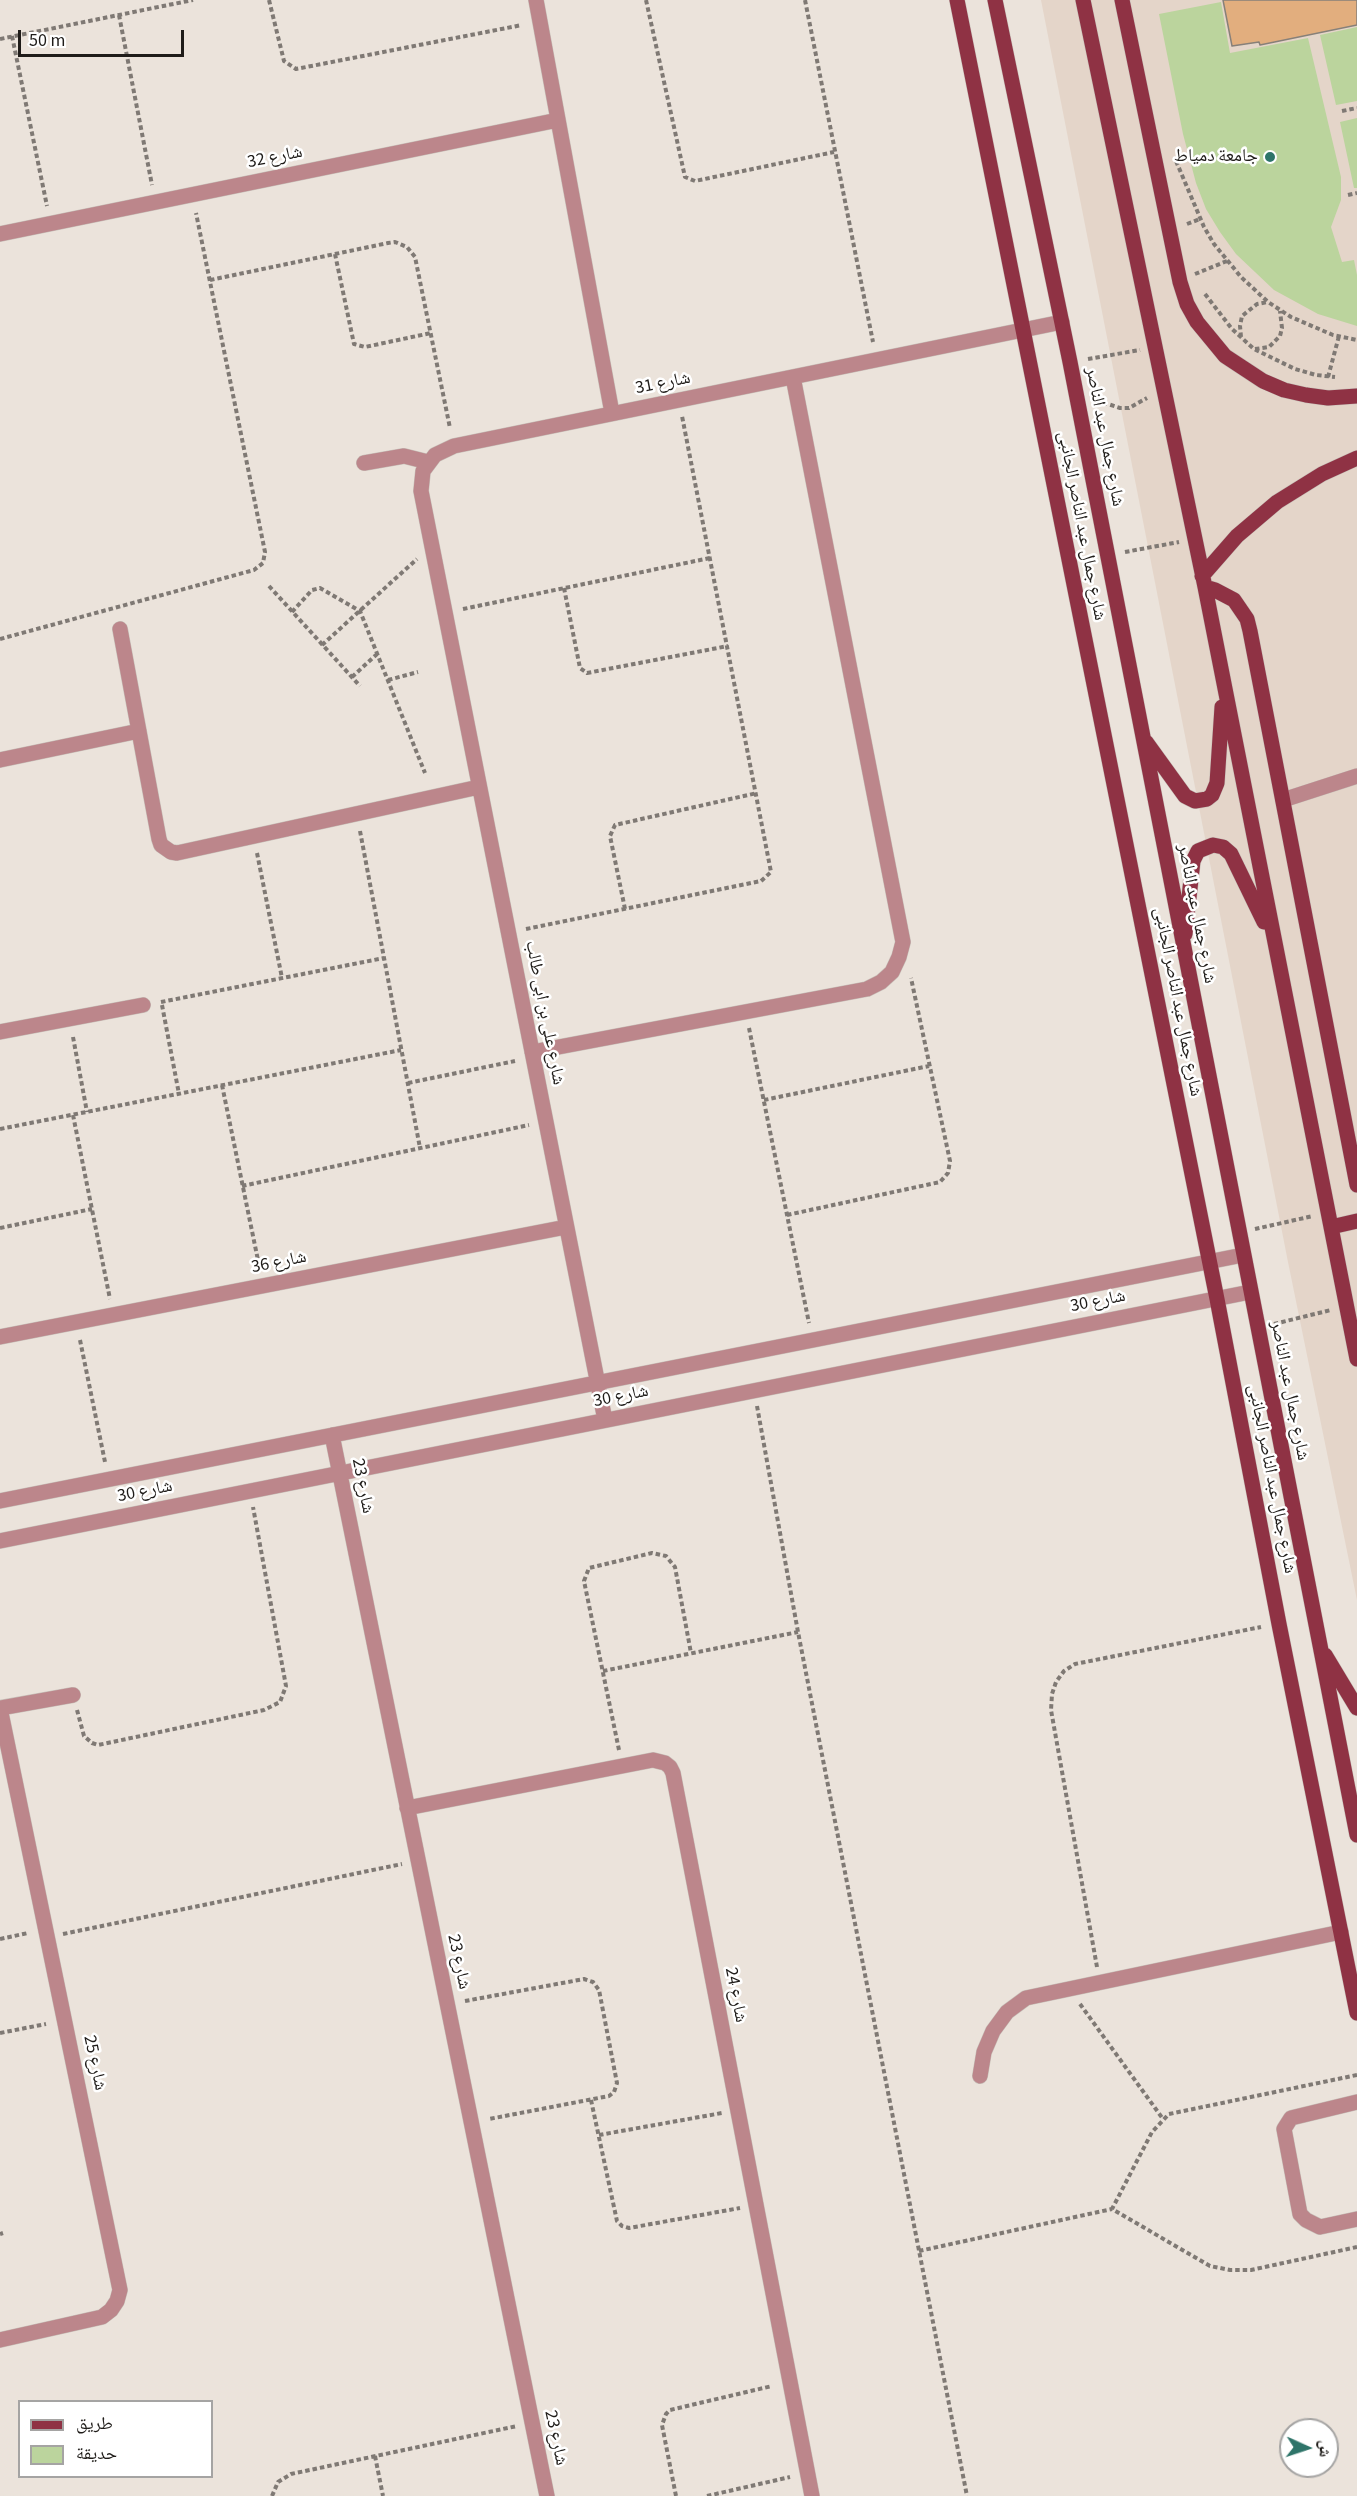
<!DOCTYPE html>
<html>
<head>
<meta charset="utf-8">
<style>
  body { margin:0 }
  #map { position:relative; width:1357px; height:2496px; overflow:hidden; background:#ebe3db; font-family:"Source Sans 3","Noto Naskh Arabic",sans-serif }
  canvas { display:block }
  .legend { position:absolute; left:18px; top:2400px; width:195px; height:78px; box-sizing:border-box; background:#fff; border:2px solid #a5a4a3; margin:0; padding:8px 10px; list-style:none; font-size:18px; color:#1f1c19 }
  .legend li { display:flex; align-items:center; gap:12px; height:30px }
  .legend b { width:30px; border:2px solid #a5a4a3 }
  .north { position:absolute; left:1279px; top:2418px; width:60px; height:60px; box-sizing:border-box; background:#fff; border:2px solid #a5a4a3; border-radius:50%; rotate:93deg; font-size:16px; font-weight:700; line-height:24px; text-align:center; color:#1f1c19 }
  .north::after { content:''; display:block; margin:auto; width:21px; height:27px; background:#2e7469; clip-path:polygon(50% 0,100% 100%,50% 72%,0 100%) }
  .scale { position:absolute; left:18px; top:30px; width:166px; height:27px; box-sizing:border-box; border:3px solid #1f1c19; border-top:0; padding-left:8px; font-size:18px; line-height:21px; white-space:nowrap; color:#1f1c19; -webkit-text-stroke:4px #fff; paint-order:stroke }
</style>
</head>
<body>
<div id="map">
<canvas width="1357" height="2496"></canvas>
<ul class="legend">
<li><b style="height:8px;background:#8f3244"></b>طريق</li>
<li><b style="height:16px;background:#bbd49d"></b>حديقة</li>
</ul>
<div class="north">ش</div>
<div class="scale">50 m</div>
</div>
<script>
const c = document.querySelector('canvas').getContext('2d');
c.lineJoin = 'round';
function fill(path, color) {
  c.fillStyle = color;
  c.fill(path, 'evenodd');
}
function shape(rows) {
  const path = new Path2D();
  for (const r of rows) {
    path.moveTo(r[0], r[1]);
    for (let i = 2; i < r.length; i += 2) path.lineTo(r[i], r[i + 1]);
  }
  return path;
}
function stroke(path, color, width, dash) {
  c.strokeStyle = color;
  c.lineWidth = width;
  c.lineCap = dash ? 'butt' : 'round';
  c.setLineDash(dash || []);
  c.stroke(path);
}
function label(font, color, halo, rows, align = 'center') {
  c.font = font + ' "Source Sans 3","Noto Naskh Arabic",sans-serif';
  c.lineWidth = 5;
  c.setLineDash([]);
  c.textBaseline = 'middle';
  c.strokeStyle = halo;
  c.fillStyle = color;
  for (const [text, x, y, turn = 0] of rows) {
    c.save();
    c.translate(x, y);
    c.rotate((+turn || 0) * Math.PI / 180);
    c.textAlign = isNaN(turn) ? turn : align;
    if (halo) c.strokeText(text, 0, 0);
    c.fillText(text, 0, 0);
    c.restore();
  }
}
fill(shape([
  [1041,0,1357,0,1357,1600,1288,1262]
]), '#e4d5c9');
fill(shape([
  [1221,2,1230,53,1308,38,1341,177,1341,200,1331,227,1342,262,1354,260,1357,275,1357,326,1318,314,1274,290,1236,254,1220,232,1206,209,1196,183,1183,134,1159,14],
  [1357,27,1357,101,1336,105,1320,35],
  [1357,118,1357,188,1354,188,1340,122]
]), '#bbd49d');
const building = shape([
  [1223,0,1357,0,1357,25,1260,45,1259,42,1232,46,1223,0]
]);
fill(building, '#e2ae7e');
stroke(building, '#878079', 1.5);
const minor = shape([
  [536,0,612,413],
  [0,234,558,120],
  [364,463,404,456,428,462],
  [120,629,159,839,161,845,171,852,177,853,479,787],
  [0,760,139,731],
  [1283,800,1357,776],
  [0,1032,143,1005],
  [532,1052,867,989,881,982,892,972,899,957,903,942,793,377],
  [0,1337,566,1227],
  [605,1420,421,491,423,471,435,455,454,446,1062,322],
  [332,1435,547,2496],
  [0,1501,1243,1255],
  [0,1541,1250,1292],
  [0,1708,120,2290,117,2301,111,2310,102,2317,0,2340],
  [0,1708,73,1695],
  [407,1808,653,1760,665,1763,670,1767,673,1773,812,2496],
  [980,2076,984,2052,993,2031,1007,2012,1026,1998,1341,1932],
  [1357,2102,1291,2118,1284,2129,1300,2214,1306,2220,1320,2227,1357,2219]
]);
const major = shape([
  [957,0,1217,1299,1279,1624,1357,2013],
  [995,0,1070,362,1357,1835],
  [1083,0,1205,587,1357,1359],
  [1122,0,1180,282,1187,304,1197,322,1225,356,1263,381,1284,390,1306,395,1328,398,1357,396],
  [1202,576,1237,536,1277,502,1322,474,1357,458],
  [1205,587,1215,590,1234,600,1247,619,1250,631,1357,1185],
  [1146,742,1185,796,1195,801,1207,799,1212,795,1217,783,1222,707],
  [1185,934,1193,861,1198,851,1213,845,1223,847,1231,854,1264,922],
  [1331,1227,1357,1221],
  [1325,1655,1357,1708]
]);
stroke(minor, '#c6bfb8', 16);
stroke(major, '#c6bfb8', 16);
stroke(shape([
  [269,0,284,61,296,69,522,25],
  [646,0,685,177,695,181,834,152],
  [805,0,873,342],
  [119,15,152,185],
  [12,36,47,206],
  [0,39,193,0],
  [1342,111,1357,108],
  [1176,161,1204,227,1214,244,1241,277,1268,302,1291,317,1333,335,1357,340],
  [1348,195,1357,193],
  [1187,224,1200,219],
  [335,254,354,344,365,347,431,333],
  [1195,274,1227,261],
  [210,280,388,243,395,242,407,247,415,257,450,428],
  [1205,294,1232,329,1254,349,1295,369,1316,375,1335,377],
  [1241,337,1240,326,1242,316,1257,304,1268,302],
  [1255,349,1269,347,1280,336,1282,328,1280,311],
  [1088,359,1140,350],
  [1328,377,1339,336],
  [1096,400,1120,408,1129,408,1147,398],
  [1125,552,1179,542],
  [269,586,360,686],
  [564,588,580,668,587,673,728,646],
  [463,609,710,558],
  [292,612,312,590,320,588,360,611,425,773],
  [0,639,254,570,263,563,265,552,196,213],
  [322,645,417,559],
  [352,677,377,654],
  [388,680,418,672],
  [360,831,420,1148],
  [257,853,282,978],
  [625,909,610,836,615,825,757,793],
  [526,929,761,881,771,872,682,416],
  [161,1002,384,958],
  [162,1005,179,1094],
  [749,1028,809,1323],
  [73,1037,87,1112],
  [408,1083,515,1061],
  [222,1085,260,1270],
  [764,1100,929,1066],
  [73,1115,110,1299],
  [0,1129,401,1050],
  [242,1186,529,1125],
  [787,1215,940,1182,948,1173,950,1161,911,978],
  [0,1228,92,1209],
  [1255,1229,1313,1216],
  [1274,1324,1331,1310],
  [80,1340,105,1462],
  [757,1406,798,1632,967,2496],
  [603,1671,798,1632],
  [77,1710,84,1736,92,1743,98,1745,264,1710,280,1702,286,1686,253,1507],
  [619,1750,584,1581,589,1568,652,1553,666,1556,675,1567,691,1653],
  [63,1934,402,1864],
  [0,1939,28,1933],
  [1097,1967,1051,1710,1052,1694,1056,1682,1064,1671,1075,1664,1261,1627],
  [465,2001,584,1979,593,1982,599,1990,617,2083,614,2092,609,2096,489,2119],
  [1080,2004,1163,2119],
  [0,2033,46,2024],
  [1357,2075,1169,2114,1152,2132,1112,2209,1210,2266,1230,2270,1251,2270,1357,2247],
  [591,2100,617,2221,622,2226,629,2228,740,2208],
  [599,2135,722,2113],
  [0,2234,3,2233],
  [919,2251,1112,2209],
  [375,2456,383,2496],
  [272,2496,278,2482,291,2474,517,2426],
  [676,2496,662,2425,666,2414,670,2410,772,2386],
  [707,2496,790,2477]
]), '#7f7974', 4, [4.5, 3]);
stroke(minor, '#bc868b', 15);
stroke(major, '#8f3244', 15);
for (const [x, y, r, color] of [
  [1270,157,6,"#2e7469"]
]) {
  const dot = new Path2D();
  dot.arc(x, y, r, 0, 2 * Math.PI);
  c.fillStyle = color;
  c.fill(dot);
  stroke(dot, '#fff', 2);
}
label('18px', '#1f1c19', '#fff', [
  ["جامعة دمياط",1258,157]
], 'right');
label('18px', '#1f1c19', '#fff', [
  ["شارع 32",275,158,-11],
  ["شارع 31",663,384,-11],
  ["شارع جمال عبد الناصر",1104,437,79],
  ["شارع جمال عبد الناصر الجانبى",1081,526,79],
  ["شارع جمال عبد الناصر",1196,914,79],
  ["شارع جمال عبد الناصر الجانبى",1177,1002,79],
  ["شارع على بن ابى طالب",544,1013,79],
  ["شارع 36",279,1263,-11],
  ["شارع 30",1098,1302,-11],
  ["شارع جمال عبد الناصر",1289,1391,79],
  ["شارع 30",621,1397,-11],
  ["شارع جمال عبد الناصر الجانبى",1271,1479,79],
  ["شارع 23",362,1486,79],
  ["شارع 30",145,1492,-11],
  ["شارع 23",458,1962,78],
  ["شارع 24",735,1995,79],
  ["شارع 25",94,2063,78],
  ["شارع 23",555,2438,78]
]);
</script>
</body>
</html>
